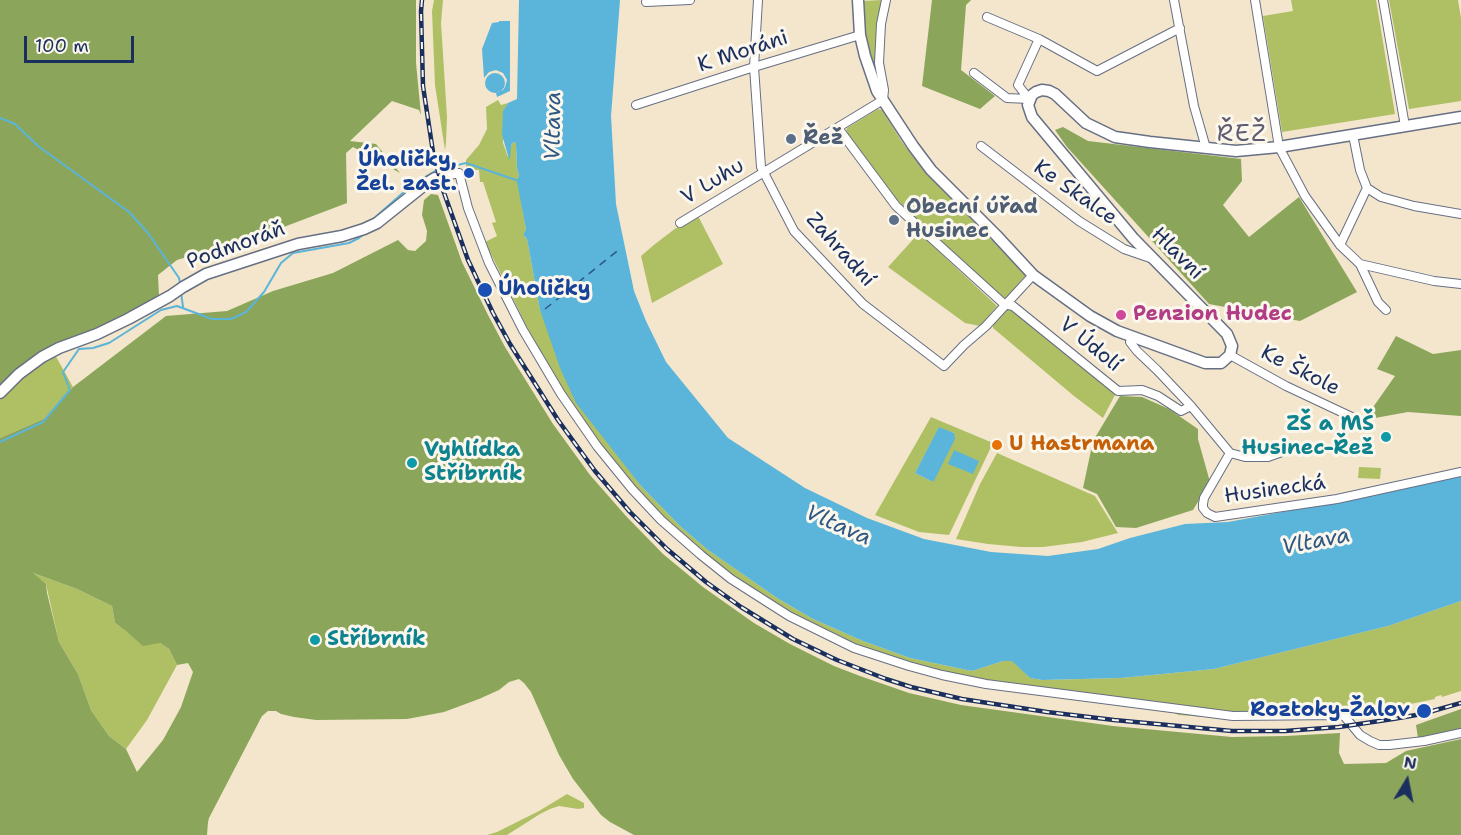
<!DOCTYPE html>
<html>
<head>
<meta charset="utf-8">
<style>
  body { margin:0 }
  #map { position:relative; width:1461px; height:835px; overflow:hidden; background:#f3e6cc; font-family:"Shantell Sans",sans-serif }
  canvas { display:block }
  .north { position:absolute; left:1377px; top:751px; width:60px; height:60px; -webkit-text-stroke:4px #fbf7ec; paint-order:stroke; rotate:10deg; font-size:16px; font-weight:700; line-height:24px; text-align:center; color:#1b2f5e }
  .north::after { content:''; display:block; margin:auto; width:21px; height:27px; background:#1b2f5e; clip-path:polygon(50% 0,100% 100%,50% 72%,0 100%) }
  .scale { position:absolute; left:24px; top:36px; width:110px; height:27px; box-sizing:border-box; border:3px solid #1b2f5e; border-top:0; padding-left:8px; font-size:18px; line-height:21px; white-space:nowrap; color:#1b2f5e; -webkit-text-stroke:4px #fbf7ec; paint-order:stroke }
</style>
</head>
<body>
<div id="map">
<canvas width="1461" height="835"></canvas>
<div class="north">N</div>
<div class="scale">100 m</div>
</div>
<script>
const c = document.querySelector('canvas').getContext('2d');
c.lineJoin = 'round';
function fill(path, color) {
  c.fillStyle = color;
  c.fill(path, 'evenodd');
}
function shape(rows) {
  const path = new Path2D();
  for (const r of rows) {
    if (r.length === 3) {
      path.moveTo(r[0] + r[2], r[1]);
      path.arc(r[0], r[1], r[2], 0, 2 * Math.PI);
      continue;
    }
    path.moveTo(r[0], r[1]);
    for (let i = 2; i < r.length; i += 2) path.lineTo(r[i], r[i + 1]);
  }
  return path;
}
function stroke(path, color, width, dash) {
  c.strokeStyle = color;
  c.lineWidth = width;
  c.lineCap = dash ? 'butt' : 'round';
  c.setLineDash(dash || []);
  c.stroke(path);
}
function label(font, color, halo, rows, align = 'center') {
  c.font = font + ' "Shantell Sans",sans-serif';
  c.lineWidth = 6;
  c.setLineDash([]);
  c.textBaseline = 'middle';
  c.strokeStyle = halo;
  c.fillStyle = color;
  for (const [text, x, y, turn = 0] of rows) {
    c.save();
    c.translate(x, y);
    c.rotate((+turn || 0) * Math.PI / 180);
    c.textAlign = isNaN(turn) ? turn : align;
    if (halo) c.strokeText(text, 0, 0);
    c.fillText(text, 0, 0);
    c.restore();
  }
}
fill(shape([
  [434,0,443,0,441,23,447,117,446,142,445,150,435,85,432,11],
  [882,0,881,83,872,67,866,37,863,1],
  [1291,0,1376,0,1395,114,1282,132,1263,16,1293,11],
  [1389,0,1458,0,1461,18,1461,101,1409,109],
  [498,100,501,105,508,103,503,112,503,143,508,157,512,143,515,142,516,145,517,168,519,175,518,182,526,229,524,233,524,236,527,239,540,310,624,463,641,486,681,527,708,550,777,598,813,619,863,641,910,658,972,671,1003,661,1013,661,1030,678,1042,680,1121,678,1214,669,1388,626,1461,601,1461,691,1442,697,1441,695,1435,697,1435,699,1391,708,1346,713,1338,716,1233,719,1178,715,1162,706,942,674,855,646,789,614,703,556,647,504,563,394,526,325,485,242,497,236,492,223,496,222,483,182,480,182,479,170,466,170,466,160,479,145,487,129,486,107],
  [878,109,882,110,902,142,924,171,1026,275,1004,300,895,198,846,132,847,128],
  [698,216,723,264,652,303,641,256,655,244,676,228],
  [919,233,997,306,980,326,965,323,888,267],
  [1008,307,1116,393,1103,418,1074,396,993,328,993,324],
  [54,353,73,387,48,417,0,438,0,400,31,369],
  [931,417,993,443,949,535,919,532,875,515],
  [939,428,954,433,931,481,915,473],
  [997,453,1095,496,1118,533,1082,542,1043,547,1021,547,988,544,956,539,980,484],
  [1359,467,1381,468,1380,479,1358,478],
  [30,572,77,589,112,606,115,623,126,631,160,643,169,649,177,665,147,720,126,749,109,736,91,710,78,674,59,642,46,584],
  [567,794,584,803,584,808,578,809,559,806,550,809,540,814,507,835,487,835,497,832,539,811]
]), '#afc064');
fill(shape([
  [0,0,416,0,416,63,421,115,419,110,392,101,350,141,376,144,400,173,353,147,346,153,347,203,268,233,177,260,158,275,159,296,115,319,38,355,0,386],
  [932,0,971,0,966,5,961,70,995,96,980,109,922,86],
  [1063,127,1088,141,1241,159,1242,181,1223,205,1249,237,1299,197,1357,292,1300,321,1209,304,1067,147,1055,130],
  [431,194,438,195,462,262,488,315,505,347,553,424,590,475,626,516,663,554,703,587,754,623,790,644,834,666,860,676,909,693,961,705,1113,726,1232,737,1286,736,1340,733,1339,753,1344,764,1386,763,1406,751,1461,739,1461,835,634,835,610,822,601,815,573,779,559,755,531,692,524,683,519,679,509,682,499,690,479,699,444,712,407,719,316,720,294,717,281,714,276,711,268,711,262,716,209,818,208,822,207,835,0,835,0,438,48,417,73,387,166,316,227,311,273,291,333,273,398,240,408,250,415,251,426,241,427,231,422,215,424,200],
  [33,573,77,589,112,606,115,623,126,631,143,646,160,643,169,649,177,665,188,663,193,672,181,707,163,740,137,772,126,749,109,736,91,710,78,674,59,642,47,593,46,584],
  [1396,336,1433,354,1461,350,1461,416,1408,412,1364,420,1395,376,1377,369],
  [1120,396,1142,397,1169,409,1198,429,1198,439,1210,482,1193,510,1136,528,1116,527,1097,494,1083,488,1093,441],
  [1461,709,1461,729,1418,738,1416,725]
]), '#8ba65a');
fill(shape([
  [519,0,620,0,611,116,616,204,634,291,646,321,666,362,728,438,805,488,867,518,924,539,991,552,1048,556,1098,549,1130,538,1185,524,1228,522,1385,493,1461,475,1461,601,1388,626,1214,669,1121,678,1042,680,1030,678,1012,661,1003,661,972,671,910,658,863,641,813,619,777,598,708,550,681,527,641,486,576,403,560,368,540,310,527,239,524,236,524,233,526,229,517,182,519,175,517,168,516,145,515,142,512,143,511,147,510,159,509,159,502,135,503,111,508,103,517,99],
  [499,21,510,21,510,91,497,97,496,93,503,90,505,87,507,80,503,73,496,70,489,72,484,78,482,49,492,23,499,22],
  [495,83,10],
  [939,427,954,433,955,439,934,481,931,481,915,473],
  [954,450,979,461,973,474,948,464]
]), '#5bb4d9');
stroke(shape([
  [0,118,15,124,38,146,129,212,148,233,179,278,180,283],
  [372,220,413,184,437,170,466,163,519,181],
  [181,292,183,307],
  [0,442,43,422,70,390,63,372,79,349,93,348,109,343,161,310,177,306,212,319,231,319,246,312,264,292,281,263,293,253,349,243,359,238,364,234]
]), '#5bb4d9', 2);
stroke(shape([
  [545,309,621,248]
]), '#2e5783', 1.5, [8, 6]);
const minor = shape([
  [758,0,754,67,761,167,794,231,863,304,944,366,964,345,986,326,1033,275],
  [1174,0,1194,106,1206,148],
  [1255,0,1279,147,1305,196,1340,245,1360,264,1434,281,1461,284],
  [1383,0,1405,126],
  [646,2,690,0],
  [987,17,1039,39,1097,71,1180,28],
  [974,73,1007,98,1029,99],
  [1029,99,1018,85,1039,39],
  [636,105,754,67,860,35],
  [838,128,896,206,1004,304,1013,306,1118,391,1142,390,1158,396,1181,411,1191,406],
  [1353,135,1360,170,1367,188,1381,197,1414,206,1461,214],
  [981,146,1079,221,1124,249,1153,259],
  [435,178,459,173,468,208,489,263,523,330,561,394,597,446,632,489,661,520,701,555,731,579,789,616,854,648,909,666,942,675,986,684,1233,716,1341,715,1345,717,1360,735,1370,741,1379,745,1389,745,1424,741,1461,733],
  [680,223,883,100,884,90,879,63,881,24,886,0],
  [1340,245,1367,188],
  [1360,264,1378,302,1386,310],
  [1132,336,1130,342,1137,351,1157,370,1191,406,1230,453,1204,498,1203,504,1203,508,1207,513,1215,517,1337,499,1461,472],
  [1230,355,1286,386,1354,418],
  [1230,453,1245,457,1268,457,1282,452]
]);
const tertiary = shape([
  [858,0,860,35,865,56,877,91,913,146,931,170,996,235,1033,275,1090,316,1117,331,1205,363,1221,363,1230,355,1232,346,1227,334,1133,238,1032,117,1028,105,1032,95,1036,92,1042,90,1049,91,1055,94,1086,123,1115,137,1150,142,1236,151,1279,147,1461,117],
  [0,393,19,374,42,357,59,348,97,334,128,319,170,296,183,287,206,274,298,244,342,236,364,229,377,223,427,183,435,178]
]);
stroke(minor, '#676f84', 10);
stroke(tertiary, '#676f84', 13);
stroke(minor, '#fff', 8);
stroke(tertiary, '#fff', 10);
const rail = shape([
  [422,0,421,11,423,86,433,152,443,190,468,260,493,313,510,344,558,420,595,471,630,512,667,549,706,582,741,607,793,639,837,660,886,679,911,687,962,699,1047,712,1114,720,1232,731,1285,731,1339,727,1393,719,1422,714,1461,703]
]);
stroke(rail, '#1b2f5e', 4.5);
stroke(rail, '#fbf7ec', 2, [7]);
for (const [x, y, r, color] of [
  [791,139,6,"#5c6f8a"],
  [469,173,6,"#1a4fb4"],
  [894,220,6,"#5c6f8a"],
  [485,290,8,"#1a4fb4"],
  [1121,315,6,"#d1479c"],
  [1386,437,6,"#0f9aa8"],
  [997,445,6,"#e8710a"],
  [412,463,6,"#0f9aa8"],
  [315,640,6,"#0f9aa8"],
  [1424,711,8,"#1a4fb4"]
]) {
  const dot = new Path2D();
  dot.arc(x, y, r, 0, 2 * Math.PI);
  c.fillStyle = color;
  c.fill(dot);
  stroke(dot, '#fbf7ec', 2);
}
label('21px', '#1b2f5e', '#fbf7ec', [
  ["K Moráni",743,52,-18],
  ["V Luhu",713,182,-31],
  ["Ke Skalce",1075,193,35],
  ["Podmoráň",236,246,-20],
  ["Zahradní",840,250,48],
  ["Hlavní",1177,254,45],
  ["V Údolí",1090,345,39],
  ["Ke Škole",1300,371,27],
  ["Husinecká",1275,490,-8]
]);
label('bold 21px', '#4e5e75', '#fbf7ec', [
  ["Řež",803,139],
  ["Obecní úřad",906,208],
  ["Husinec",906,232]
], 'left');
label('bold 21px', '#164399', '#fbf7ec', [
  ["Úholičky,",457,161],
  ["Žel. zast.",457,185],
  ["Úholičky",498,290,"left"],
  ["Roztoky-Žalov",1410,711]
], 'right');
label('bold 21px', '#b23c85', '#fbf7ec', [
  ["Penzion Hudec",1133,315]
], 'left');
label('bold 21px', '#0d838f', '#fbf7ec', [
  ["ZŠ a MŠ",1374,425,"right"],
  ["Husinec-Řež",1374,449,"right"],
  ["Vyhlídka",424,451],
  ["Stříbrník",424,475],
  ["Stříbrník",327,640]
], 'left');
label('bold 21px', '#c56008', '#fbf7ec', [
  ["U Hastrmana",1009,445]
], 'left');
label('italic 22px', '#2e5783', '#fbf7ec', [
  ["Vltava",554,126,-89],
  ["Vltava",838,526,24],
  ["Vltava",1316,542,-11]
]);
c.letterSpacing = '1.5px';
label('24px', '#5f5c71', '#fbf7ec', [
  ["ŘEŽ",1242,135]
]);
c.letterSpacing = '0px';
</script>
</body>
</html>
